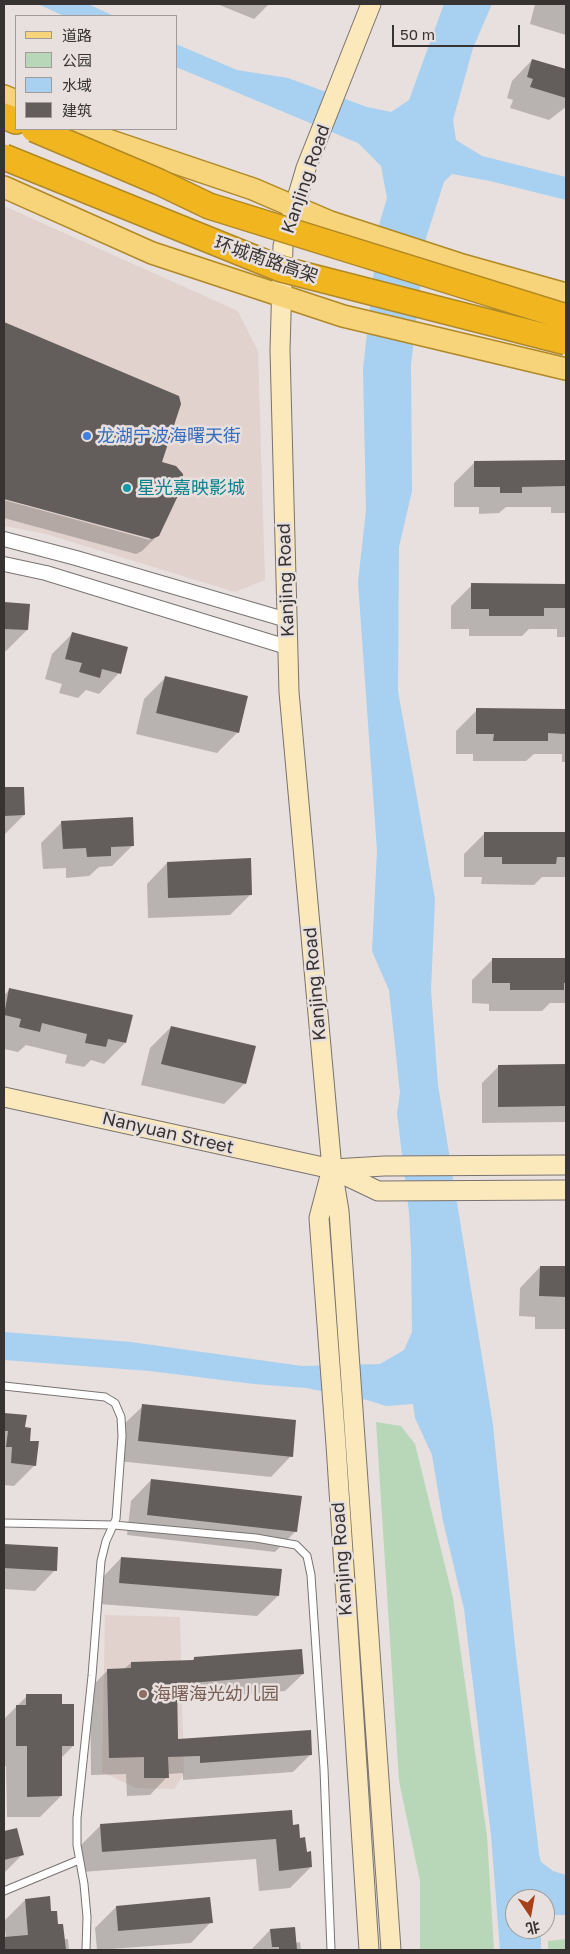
<!DOCTYPE html>
<html>
<head>
<meta charset="utf-8">
<style>
  body { margin:0 }
  #map { position:relative; width:570px; height:1954px; overflow:hidden; background:#e7e0de; font-family:"Golos Text","Noto Sans SC",sans-serif }
  canvas { display:block }
  .frame { position:absolute; inset:0; border:5px solid #363332; pointer-events:none }
  .legend { position:absolute; left:15px; top:15px; width:162px; height:115px; box-sizing:border-box; background:#e7e0de; border:1px solid #a09b99; margin:0; padding:6px 9px; list-style:none; font-size:15px; color:#363332 }
  .legend li { display:flex; align-items:center; gap:10px; height:25px }
  .legend b { width:25px; border:1px solid #a09b99 }
  .north { position:absolute; left:505px; top:1889px; width:50px; height:50px; box-sizing:border-box; background:#e7e0de; border:1px solid #a09b99; border-radius:50%; rotate:168deg; font-size:14px; font-weight:700; line-height:20px; text-align:center; color:#363332 }
  .north::after { content:''; display:block; margin:auto; width:18px; height:22px; background:#a64019; clip-path:polygon(50% 0,100% 100%,50% 72%,0 100%) }
  .scale { position:absolute; left:392px; top:25px; width:128px; height:22px; box-sizing:border-box; border:2px solid #363332; border-top:0; padding-left:6px; font-size:15px; line-height:18px; white-space:nowrap; color:#363332; -webkit-text-stroke:4px #e7e0de; paint-order:stroke }
</style>
</head>
<body>
<div id="map">
<canvas width="570" height="1954"></canvas>
<div class="frame"></div>
<ul class="legend">
<li><b style="height:6px;background:#f7d379"></b>道路</li>
<li><b style="height:14px;background:#b8d7b8"></b>公园</li>
<li><b style="height:14px;background:#a8d0f0"></b>水域</li>
<li><b style="height:14px;background:#635d5b"></b>建筑</li>
</ul>
<div class="north">北</div>
<div class="scale">50 m</div>
</div>
<script>
const c = document.querySelector('canvas').getContext('2d');
c.lineJoin = 'round';
function fill(path, color) {
  c.fillStyle = color;
  c.fill(path, 'evenodd');
}
function shape(rows) {
  const path = new Path2D();
  for (const r of rows) {
    path.moveTo(r[0], r[1]);
    for (let i = 2; i < r.length; i += 2) path.lineTo(r[i], r[i + 1]);
  }
  return path;
}
function stroke(path, color, width, dash) {
  c.strokeStyle = color;
  c.lineWidth = width;
  c.lineCap = dash ? 'butt' : 'round';
  c.setLineDash(dash || []);
  c.stroke(path);
}
function label(font, color, halo, rows, align = 'center') {
  c.font = font + ' "Golos Text","Noto Sans SC",sans-serif';
  c.lineWidth = 5;
  c.setLineDash([]);
  c.textBaseline = 'middle';
  c.strokeStyle = halo;
  c.fillStyle = color;
  for (const [text, x, y, turn = 0] of rows) {
    c.save();
    c.translate(x, y);
    c.rotate((+turn || 0) * Math.PI / 180);
    c.textAlign = isNaN(turn) ? turn : align;
    if (halo) c.strokeText(text, 0, 0);
    c.fillText(text, 0, 0);
    c.restore();
  }
}
fill(shape([
  [4,206,238,311,258,351,265,580,235,592,46,534,4,526],
  [105,1615,180,1617,184,1774,174,1789,136,1788,102,1772]
]), '#e1d2cd');
fill(shape([
  [376,1422,401,1426,415,1444,453,1598,487,1836,494,1950,420,1950,420,1881,399,1781],
  [566,1939,566,1950,548,1950,548,1941]
]), '#b8d7b8');
fill(shape([
  [38,4,88,4,114,16,64,16],
  [444,4,492,4,473,48,453,120,456,140,482,156,566,177,566,200,490,181,452,174,444,182,426,238,411,365,412,491,399,547,398,691,435,899,431,990,438,1085,493,1425,515,1646,539,1854,541,1862,553,1871,566,1875,566,1915,554,1915,545,1921,545,1899,515,1899,515,1929,541,1929,541,1950,500,1950,491,1835,464,1609,443,1521,432,1455,415,1418,413,1404,386,1406,367,1400,306,1388,254,1384,150,1371,4,1360,4,1332,131,1342,302,1366,380,1364,404,1350,412,1332,411,1249,409,1213,397,1113,400,1093,389,990,372,951,377,851,358,582,366,510,363,369,379,225,387,198,381,166,358,143,176,67,176,44,237,70,288,78,367,107,391,112,409,100]
]), '#a8d0f0');
fill(shape([
  [217,4,269,4,254,19],
  [535,4,566,4,566,35,530,24],
  [532,60,566,70,566,107,549,120,510,108,513,100,507,98,512,81],
  [4,323,178,397,160,463,158,535,142,551,136,554,4,518,4,500,150,540,150,537,4,497],
  [475,462,566,462,566,513,551,513,551,507,506,507,499,513,479,514,479,507,454,507,454,483],
  [472,585,566,585,566,637,557,637,557,629,529,629,522,636,469,636,469,629,451,629,451,606],
  [4,604,29,605,27,630,6,651,4,651],
  [73,633,119,673,99,694,86,690,78,698,59,693,62,684,45,679,52,654],
  [165,678,238,732,217,753,136,734,144,699],
  [477,710,566,710,566,762,562,762,562,754,534,754,526,761,473,761,473,754,456,754,456,731],
  [23,788,24,815,4,835,4,789],
  [62,822,133,845,112,866,99,867,89,876,66,878,66,868,43,869,41,843],
  [485,833,566,833,566,877,542,877,534,885,481,884,482,877,464,877,464,854],
  [167,863,251,894,230,915,148,918,147,884],
  [493,959,566,959,566,1003,550,1003,542,1011,489,1011,489,1004,472,1003,472,980],
  [9,990,125,1043,104,1064,91,1060,84,1067,65,1063,67,1055,26,1045,18,1052,4,1049,4,995],
  [171,1027,245,1083,224,1104,141,1085,150,1048],
  [566,1065,566,1122,482,1123,482,1083,499,1066],
  [540,1267,566,1267,566,1329,535,1329,535,1317,519,1316,520,1288],
  [143,1406,291,1456,271,1477,118,1461,122,1426],
  [4,1414,25,1416,24,1428,35,1465,14,1486,4,1485],
  [151,1480,296,1531,275,1552,127,1535,131,1501],
  [4,1546,57,1548,55,1570,35,1591,4,1589],
  [121,1558,278,1596,257,1616,99,1604,101,1579],
  [194,1658,303,1674,285,1691,176,1700,177,1740,311,1754,293,1772,183,1780,183,1773,167,1774,167,1777,150,1795,127,1796,126,1774,91,1775,90,1688,108,1670,124,1669,131,1663,191,1662],
  [27,1696,61,1705,73,1746,61,1758,61,1796,40,1817,7,1817,6,1766,4,1766,4,1719],
  [101,1825,292,1826,311,1867,290,1888,259,1891,256,1859,82,1872,80,1846],
  [16,1829,22,1855,4,1873,4,1832],
  [25,1900,50,1913,64,1939,68,1939,69,1950,4,1950,4,1938,6,1938,4,1921],
  [116,1907,211,1922,191,1943,97,1950,95,1928],
  [270,1930,295,1943,300,1942,301,1950,251,1950]
]), '#0003');
fill(shape([
  [532,59,566,69,566,98,530,87,533,79,527,77],
  [4,322,179,396,181,404,162,462,176,466,183,474,183,485,159,536,152,539,4,499],
  [566,460,566,486,522,487,522,493,500,493,500,487,474,487,474,461],
  [471,583,566,584,566,608,544,608,544,616,489,616,489,609,471,609],
  [4,602,30,604,28,630,4,629],
  [72,632,128,647,121,674,102,669,100,678,79,672,82,663,65,659],
  [165,676,248,696,239,733,156,713],
  [476,708,566,709,566,734,548,733,548,741,493,741,494,734,476,734],
  [4,787,24,787,25,815,4,816],
  [133,817,134,846,111,847,111,856,87,857,86,848,63,849,61,821],
  [484,832,566,832,566,857,557,857,556,864,502,864,502,857,484,857],
  [251,858,252,895,168,898,167,862],
  [492,958,566,958,566,983,564,983,564,990,510,990,510,983,492,983],
  [9,988,133,1015,126,1043,108,1039,106,1047,85,1043,87,1034,42,1023,40,1032,19,1027,21,1019,4,1015],
  [171,1026,256,1046,246,1084,161,1064],
  [566,1064,566,1106,498,1107,498,1065],
  [540,1266,566,1266,566,1297,539,1296],
  [142,1404,296,1420,293,1457,138,1441],
  [4,1413,27,1415,25,1427,31,1428,30,1441,39,1441,36,1466,11,1463,12,1447,6,1447,8,1431,4,1431],
  [151,1479,302,1496,297,1532,147,1515],
  [4,1544,58,1547,57,1571,4,1568],
  [121,1557,282,1569,279,1596,119,1583],
  [302,1649,304,1674,177,1684,178,1739,311,1730,312,1755,200,1763,200,1756,168,1757,169,1778,144,1778,144,1757,109,1758,107,1669,131,1668,131,1662,194,1660,194,1657],
  [26,1694,62,1694,62,1704,74,1704,74,1746,62,1746,62,1796,27,1797,27,1746,16,1746,16,1705,26,1705],
  [292,1810,293,1825,299,1824,300,1838,305,1837,307,1852,311,1851,312,1867,279,1871,276,1839,102,1852,100,1824],
  [17,1828,24,1855,4,1860,4,1831],
  [50,1896,51,1911,57,1911,58,1924,63,1924,66,1950,4,1950,4,1937,28,1935,25,1899],
  [210,1897,213,1923,118,1931,116,1906],
  [295,1927,297,1950,279,1950,279,1947,272,1947,270,1929]
]), '#635d5b');
const lane = shape([
  [4,1386,105,1397,115,1403,121,1417,122,1436,116,1519,106,1541,101,1561,92,1676,77,1818,77,1845,84,1884,87,1917,86,1950],
  [4,1523,114,1525,256,1538,296,1545,307,1556,311,1575,324,1769,331,1950],
  [4,1891,79,1860]
]);
const street = shape([
  [4,539,76,558,287,620],
  [4,564,46,573,287,647]
]);
const secondary = shape([
  [371,4,306,168,283,246,280,350,289,692,332,1169,339,1211,391,1950],
  [4,1097,332,1169,378,1191,566,1190],
  [333,1169,384,1166,566,1165],
  [330,1176,319,1218,336,1445,369,1950]
]);
const primary = shape([
  [4,96,16,101],
  [79,129,96,136,253,189,330,222,459,264,566,294],
  [4,187,152,253,343,316,566,369]
]);
const highway = shape([
  [4,116,16,121]
]);
stroke(lane, '#797371', 9);
stroke(street, '#797371', 16);
stroke(secondary, '#797371', 21);
stroke(primary, '#b08826', 24);
stroke(highway, '#b08826', 28);
stroke(lane, '#fff', 7);
stroke(street, '#fff', 14);
stroke(secondary, '#fbe9bc', 19);
stroke(primary, '#f7d379', 21);
stroke(highway, '#f1b61f', 25);
const highwayBridge = shape([
  [34,129,159,182,209,206,566,317],
  [4,157,281,269,566,342]
]);
stroke(highwayBridge, '#b08826', 28, []);
stroke(highwayBridge, '#f1b61f', 25);
for (const [x, y, r, color] of [
  [87,436,5,"#3f7fe0"],
  [127,488,5,"#0f9aa8"],
  [143,1694,5,"#8d6e63"]
]) {
  const dot = new Path2D();
  dot.arc(x, y, r, 0, 2 * Math.PI);
  c.fillStyle = color;
  c.fill(dot);
  stroke(dot, '#e7e0de', 2);
}
label('18px', '#363332', '#e7e0de', [
  ["Kanjing Road",306,179,-71],
  ["环城南路高架",266,260,19],
  ["Kanjing Road",286,580,-92],
  ["Kanjing Road",315,984,-95],
  ["Nanyuan Street",168,1133,13],
  ["Kanjing Road",342,1559,-94]
]);
label('18px', '#366cbe', '#e7e0de', [
  ["龙湖宁波海曙天街",97,436]
], 'left');
label('18px', '#0d838f', '#e7e0de', [
  ["星光嘉映影城",137,488]
], 'left');
label('18px', '#785e54', '#e7e0de', [
  ["海曙海光幼儿园",153,1694]
], 'left');
</script>
</body>
</html>
